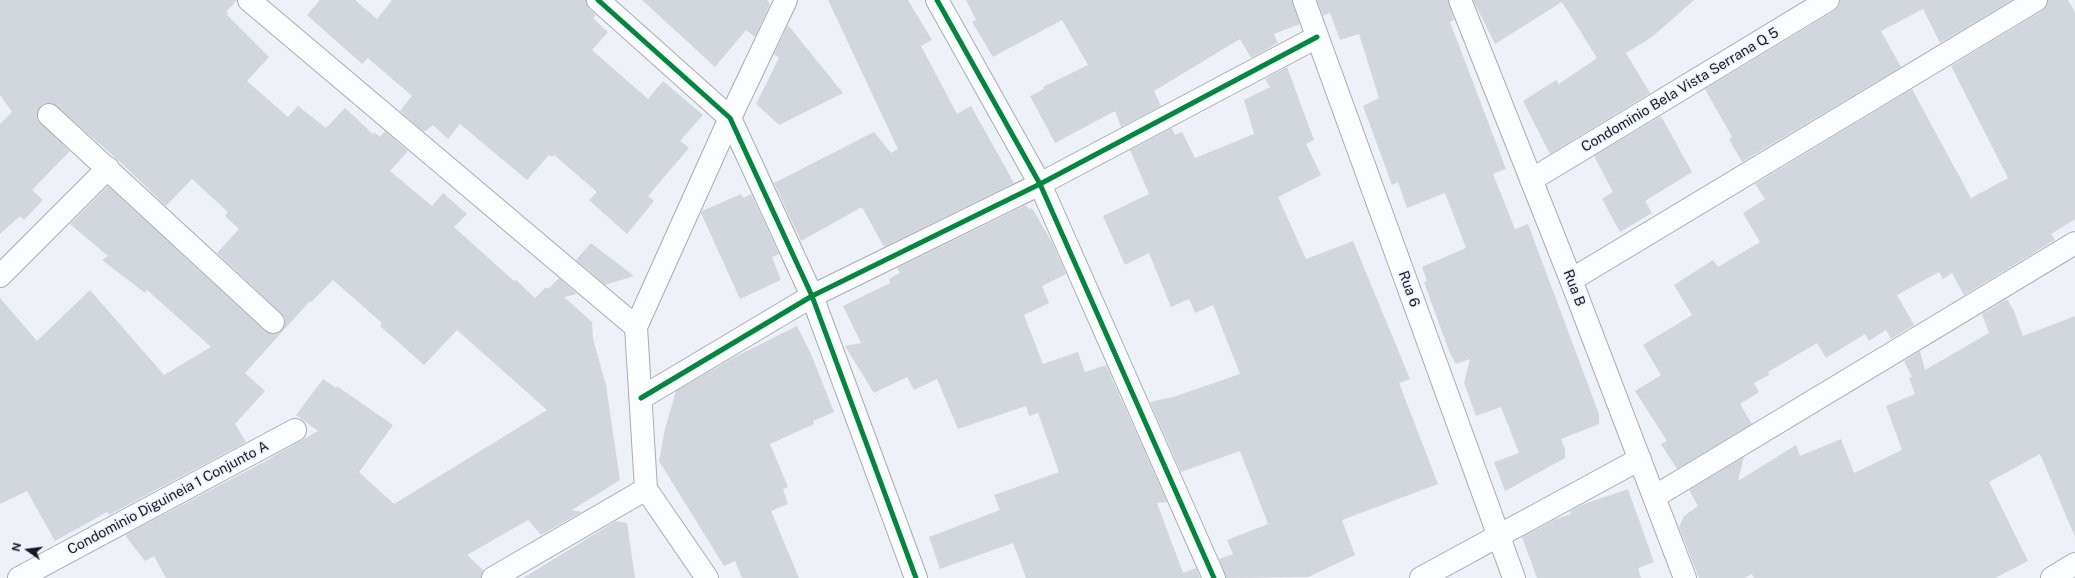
<!DOCTYPE html>
<html>
<head>
<meta charset="utf-8">
<style>
  body { margin:0 }
  #map { position:relative; width:2075px; height:578px; overflow:hidden; background:#eef1f8; font-family:"Public Sans",sans-serif }
  canvas { display:block }
  .north { position:absolute; left:8px; top:530px; width:40px; height:40px; -webkit-text-stroke:3px #ebf0fb; paint-order:stroke; rotate:284deg; font-size:11px; font-weight:700; line-height:16px; text-align:center; color:#151a22 }
  .north::after { content:''; display:block; margin:auto; width:14px; height:18px; background:#151a22; clip-path:polygon(50% 0,100% 100%,50% 72%,0 100%) }
</style>
</head>
<body>
<div id="map">
<canvas width="2075" height="578"></canvas>
<div class="north">N</div>
</div>
<script>
const c = document.querySelector('canvas').getContext('2d');
c.lineJoin = 'round';
function fill(path, color) {
  c.fillStyle = color;
  c.fill(path, 'evenodd');
}
function shape(rows) {
  const path = new Path2D();
  for (const r of rows) {
    path.moveTo(r[0], r[1]);
    for (let i = 2; i < r.length; i += 2) path.lineTo(r[i], r[i + 1]);
  }
  return path;
}
function stroke(path, color, width, dash) {
  c.strokeStyle = color;
  c.lineWidth = width;
  c.lineCap = dash ? 'butt' : 'round';
  c.setLineDash(dash || []);
  c.stroke(path);
}
function label(font, color, halo, rows, align = 'center') {
  c.font = font + ' "Public Sans",sans-serif';
  c.lineWidth = 3;
  c.setLineDash([]);
  c.textBaseline = 'middle';
  c.strokeStyle = halo;
  c.fillStyle = color;
  for (const [text, x, y, turn = 0] of rows) {
    c.save();
    c.translate(x, y);
    c.rotate((+turn || 0) * Math.PI / 180);
    c.textAlign = isNaN(turn) ? turn : align;
    if (halo) c.strokeText(text, 0, 0);
    c.fillText(text, 0, 0);
    c.restore();
  }
}
fill(shape([
  [0,0,237,0,226,12,229,13,227,15,269,57,247,81,288,117,298,106,326,128,345,108,373,134,374,132,380,137,385,131,408,151,390,171,432,206,443,193,467,214,454,227,514,281,516,280,535,298,545,288,549,288,559,278,577,294,564,297,592,322,593,339,606,385,620,480,572,510,582,512,541,535,528,520,467,555,483,570,481,578,166,578,154,556,145,561,125,535,260,464,318,431,296,415,323,379,336,388,337,386,393,425,359,472,394,504,547,410,457,330,424,365,380,326,382,323,333,280,311,302,310,301,245,373,265,391,235,424,246,442,109,515,107,512,55,541,27,491,0,504,0,298,37,341,90,290,164,375,211,347,147,290,145,293,102,260,108,256,70,224,108,186,265,331,271,334,277,334,282,330,285,324,285,318,281,313,217,253,239,229,225,216,228,212,192,179,166,206,117,159,52,103,45,103,40,107,37,113,37,119,70,151,32,190,43,200,24,220,20,216,0,234,0,124,12,112,0,95],
  [320,0,355,0,377,19,392,0,586,0,589,9,596,15,593,18,608,32,592,50,648,99,663,81,703,115,680,141,689,148,648,196,654,201,627,234,589,200,597,192,554,155,552,157,549,155,527,180,460,124,448,139,433,125,424,132,400,111,412,96,368,58,362,64,307,15],
  [642,0,767,0,770,4,755,37,746,30,715,67],
  [828,0,908,0,932,40,921,46,957,114,971,106,1014,183,884,247,862,207,801,241,774,183,874,132,891,153,898,149],
  [966,0,1292,0,1300,24,1274,34,1278,43,1251,58,1240,39,1154,91,1161,106,1121,127,1115,111,1055,143,1030,96,1044,89,1043,87,1088,65,1062,20,993,57,972,22,976,20],
  [1317,0,1448,0,1454,20,1450,22,1506,169,1493,174,1515,229,1528,224,1599,414,1599,424,1561,439,1565,449,1565,458,1505,491,1494,462,1519,453,1501,407,1476,416,1464,383,1470,359,1456,364,1449,351,1424,282,1427,281,1422,267,1466,248,1445,193,1407,208,1398,182,1392,185,1363,106,1379,98,1359,34,1340,40,1330,13,1323,16],
  [1473,0,1694,0,1652,37,1626,53,1650,93,1550,154,1523,101,1556,80,1559,84,1597,58,1562,2,1495,44],
  [1840,0,2012,0,1940,43,1923,9,1881,31,1901,67,1742,162,1729,139,1732,137,1705,89,1834,11,1839,6],
  [2048,0,2068,0,2075,12,2075,219,2051,234,2055,240,1966,294,1964,295,1952,273,1943,279,1939,272,1897,295,1914,325,1891,339,1886,330,1869,341,1865,334,1826,358,1817,343,1768,372,1769,375,1754,383,1759,392,1740,404,1752,424,1677,469,1661,444,1667,441,1635,391,1661,375,1643,345,1692,315,1674,285,1713,260,1718,267,1760,242,1743,213,1765,199,1755,184,1912,89,1971,198,2008,178,1951,66,2042,11,2047,6],
  [788,25,843,93,779,125,756,104,779,58,774,54],
  [1287,67,1314,140,1306,144,1321,175,1278,197,1306,259,1353,241,1410,379,1399,383,1438,484,1342,520,1355,555,1308,577,1226,578,1219,559,1233,554,1227,540,1268,524,1240,451,1181,472,1150,402,1173,397,1240,374,1213,305,1195,313,1189,299,1171,307,1149,253,1125,265,1103,216,1149,194,1130,150,1172,128,1175,135,1182,132,1195,158,1254,134,1244,100,1270,87,1265,79],
  [1661,116,1692,172,1645,201,1652,213,1620,232,1602,199,1613,192,1594,156],
  [741,194,743,198,751,194,779,254,772,257,781,280,740,299,701,213,702,211],
  [1026,205,1029,209,1032,208,1052,242,1066,274,1042,286,1049,303,1024,315,1043,364,1078,352,1085,372,1106,365,1167,502,1157,503,1183,573,1196,568,1200,578,1026,578,1013,543,940,569,929,537,1000,510,994,495,1059,472,1038,413,1029,416,1026,406,958,429,937,379,914,390,907,377,874,393,845,346,861,343,843,306,890,283,889,279,900,273,897,268],
  [591,243,634,276,605,285,576,260],
  [2007,299,2014,311,2023,336,2075,316,2075,537,2040,454,1989,482,2028,561,1995,578,1754,578,1752,574,1745,578,1699,578,1679,527,1684,516,1698,506,1689,490,1744,457,1738,481,1796,445,1800,456,1841,439,1854,473,1902,450,1886,406,1915,394,1909,378,1912,377,1904,361,1920,351,1925,370,1989,333,1982,314],
  [797,326,811,354,834,412,813,421,814,424,770,444,788,487,783,489,788,504,771,511,799,578,742,578,735,561,724,566,659,461,665,429,676,391,733,358],
  [1628,489,1654,562,1638,568,1641,578,1537,578,1522,537,1556,519,1571,514,1570,511,1584,504],
  [616,521,627,523,635,578,523,578]
]), '#d2d6dd');
const minor = shape([
  [249,0,636,327],
  [598,0,730,118,812,296,916,578],
  [937,0,1040,184,1214,578],
  [1304,0,1514,578],
  [1460,0,1571,280,1685,578],
  [49,115,273,322],
  [1531,180,1828,0],
  [0,276,108,168],
  [1571,280,2036,0],
  [641,398,812,296,1040,184,1317,37],
  [1654,497,2075,243],
  [19,578,295,430],
  [493,578,646,489],
  [707,578,646,489,636,327,730,118,786,0],
  [1421,578,1640,459],
  [2052,578,2075,564]
]);
stroke(minor, '#a8acb3', 24);
stroke(minor, '#fcfdfe', 22);
stroke(shape([
  [598,0,730,118,812,296,916,578],
  [937,0,1040,184,1214,578],
  [641,398,812,296,1040,184,1317,37]
]), '#00873e', 5);
label('14px', '#151a22', '#ebf0fb', [
  ["Condominio Bela Vista Serrana Q 5",1680,90,-31],
  ["Rua B",1574,288,69],
  ["Rua 6",1409,289,70],
  ["Condominio Diguineia 1 Conjunto A",168,498,-28]
]);
</script>
</body>
</html>
